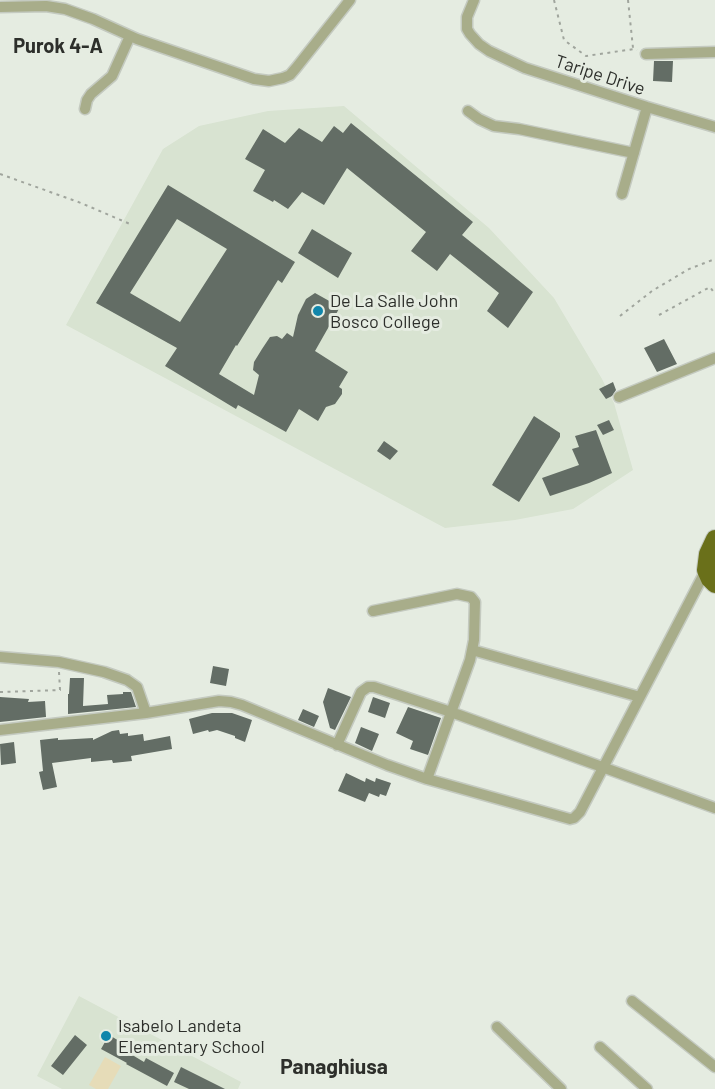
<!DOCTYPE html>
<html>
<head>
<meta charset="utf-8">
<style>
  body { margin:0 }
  canvas { display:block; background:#e5ece1 }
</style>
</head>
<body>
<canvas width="715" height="1089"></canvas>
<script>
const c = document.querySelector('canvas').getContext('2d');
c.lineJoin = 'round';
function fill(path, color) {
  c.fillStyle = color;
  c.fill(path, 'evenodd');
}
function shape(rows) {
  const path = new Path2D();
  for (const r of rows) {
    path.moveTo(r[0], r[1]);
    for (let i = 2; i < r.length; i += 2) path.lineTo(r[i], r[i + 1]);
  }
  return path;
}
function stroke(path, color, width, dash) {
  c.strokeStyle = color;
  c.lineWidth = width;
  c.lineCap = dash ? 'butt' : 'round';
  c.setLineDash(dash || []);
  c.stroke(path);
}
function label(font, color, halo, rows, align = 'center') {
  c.font = font + ' Barlow,sans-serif';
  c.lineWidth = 6;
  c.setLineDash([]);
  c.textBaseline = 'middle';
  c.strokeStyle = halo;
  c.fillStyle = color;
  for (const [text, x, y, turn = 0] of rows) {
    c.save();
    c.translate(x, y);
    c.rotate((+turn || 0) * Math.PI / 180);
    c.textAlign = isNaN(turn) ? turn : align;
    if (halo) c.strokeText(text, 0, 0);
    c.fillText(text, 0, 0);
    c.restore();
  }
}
fill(shape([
  [344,106,489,228,554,298,602,379,614,403,633,470,573,509,515,520,445,528,66,325,163,149,199,126,268,111],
  [79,996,241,1082,238,1089,62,1089,37,1076]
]), '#d8e3d1');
fill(shape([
  [105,1057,121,1066,108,1089,96,1089,89,1085]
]), '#e6dcb8');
fill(shape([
  [654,61,673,61,672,82,653,81],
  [351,123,473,222,462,235,533,292,508,328,487,311,499,293,450,254,437,271,411,251,426,232,347,168,324,205,302,192,288,209,274,200,273,202,253,191,265,170,245,159,263,129,285,143,299,128,322,142,334,126,343,133],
  [168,185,295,262,282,283,278,280,237,346,236,345,219,374,254,395,259,375,253,370,254,362,262,349,270,337,277,336,282,339,287,333,293,337,298,315,306,299,315,293,340,307,315,351,348,372,339,387,342,389,342,394,335,404,326,407,318,421,299,409,286,432,238,405,236,409,165,366,177,348,96,303],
  [177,219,227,249,180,322,130,293],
  [312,229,352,253,338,278,298,253],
  [664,339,677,364,657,372,644,348],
  [613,382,616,390,612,396,606,399,599,389],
  [534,416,560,433,560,437,519,502,492,485],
  [609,420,614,430,603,435,597,425],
  [596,430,612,473,589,483,550,496,542,478,579,465,572,449,579,447,575,436],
  [384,441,398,451,390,460,377,451],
  [213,666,229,669,226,686,210,683],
  [70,678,84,678,83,706,108,704,107,695,123,694,123,692,131,692,136,707,68,714,68,694,69,694],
  [328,688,351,697,335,730,330,728,323,702],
  [0,697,29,699,28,702,45,701,46,717,0,722],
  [373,697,390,703,385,718,368,712],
  [408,707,441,718,428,755,410,749,413,741,396,733],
  [303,709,319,716,314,727,298,720],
  [212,713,232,713,252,720,245,742,235,738,235,736,217,730,209,732,208,730,193,734,189,719],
  [361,727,379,734,372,751,355,743],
  [119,730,120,734,128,733,128,736,143,734,144,741,170,736,172,749,131,756,132,761,113,763,112,760,91,762,91,758,52,763,57,787,43,790,39,772,43,771,40,740,58,738,58,740,93,738,93,740,112,731],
  [14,742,16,763,1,765,0,744],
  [346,773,365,782,366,778,375,782,376,778,391,783,386,796,380,794,379,797,369,793,365,802,338,791],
  [75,1035,87,1045,63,1075,51,1066],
  [109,1035,131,1048,129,1053,144,1062,146,1058,174,1073,167,1086,126,1064,127,1063,101,1049],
  [181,1067,225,1089,189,1089,174,1082]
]), '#636d65');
const minor = shape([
  [474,0,467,17,467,29,470,34,479,44,489,51,525,68,647,107,715,127],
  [0,7,46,6,65,9,93,19,137,39,254,79,269,81,283,78,290,75,296,68,350,0],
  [646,54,715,52],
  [85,109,87,100,91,94,112,76,130,36],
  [468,111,479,119,494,126,519,129,634,153],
  [622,194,647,107],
  [619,397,715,358],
  [373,611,457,594,471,597,475,602,474,640,470,660,427,779],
  [472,650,640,697],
  [0,657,59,662,104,672,127,680,137,687,146,713],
  [0,730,146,713,219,701,231,702,242,705,387,765,427,779,570,819,574,818,580,812,706,570],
  [337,745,361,692,368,687,374,687,451,712,715,808],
  [632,1001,715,1067],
  [497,1027,561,1089],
  [600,1047,647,1089]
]);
const trunk = shape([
  [715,539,708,554,706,570,710,579,715,584]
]);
stroke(minor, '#c4cac0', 13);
stroke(trunk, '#c4cac0', 20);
stroke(shape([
  [554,0,564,40,586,56,634,49,637,50],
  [628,0,633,48],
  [0,174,81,203,130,224],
  [659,315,710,287,715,294],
  [620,316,652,291,689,269,715,259],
  [0,692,60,690,59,672]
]), '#a0a59d', 2, [3, 4.5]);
stroke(minor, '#a8ad8a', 10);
stroke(trunk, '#6a701a', 18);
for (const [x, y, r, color] of [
  [318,311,6,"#1186ab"],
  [106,1036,6,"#1186ab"]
]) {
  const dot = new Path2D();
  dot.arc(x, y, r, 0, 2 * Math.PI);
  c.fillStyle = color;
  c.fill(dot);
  stroke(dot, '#e5ece1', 2);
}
label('18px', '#2d2f2b', '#e5ece1', [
  ["Taripe Drive",600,75,18]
]);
label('18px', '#2d2f2b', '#e5ece1', [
  ["De La Salle John",330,301],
  ["Bosco College",330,322],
  ["Isabelo Landeta",118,1026],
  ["Elementary School",118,1047]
], 'left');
label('bold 20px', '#2d2f2b', '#e5ece1', [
  ["Purok 4-A",58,46]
]);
label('bold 21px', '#2d2f2b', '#e5ece1', [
  ["Panaghiusa",334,1067]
]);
</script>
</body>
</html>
